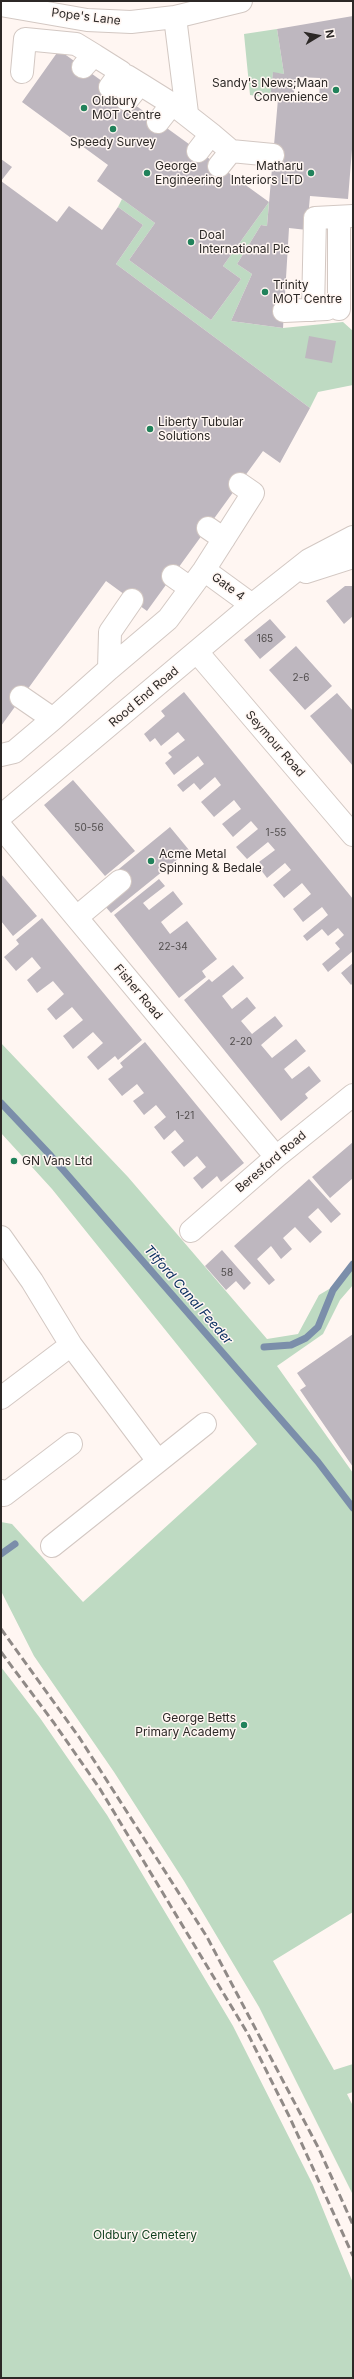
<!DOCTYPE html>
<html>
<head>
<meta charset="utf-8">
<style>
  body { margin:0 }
  #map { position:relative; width:354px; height:2379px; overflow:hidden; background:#fff6f2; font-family:Inter,sans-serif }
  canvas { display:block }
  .frame { position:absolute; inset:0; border:2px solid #2c2826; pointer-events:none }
  .north { position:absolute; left:298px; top:16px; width:40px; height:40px; -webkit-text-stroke:3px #fff6f2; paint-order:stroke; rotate:80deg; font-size:11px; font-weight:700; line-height:16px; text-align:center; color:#2c2826 }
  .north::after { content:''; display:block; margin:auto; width:14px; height:18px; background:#2c2826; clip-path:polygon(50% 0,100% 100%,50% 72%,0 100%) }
</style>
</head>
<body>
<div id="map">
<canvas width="354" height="2379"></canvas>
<div class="frame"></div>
<div class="north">N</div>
</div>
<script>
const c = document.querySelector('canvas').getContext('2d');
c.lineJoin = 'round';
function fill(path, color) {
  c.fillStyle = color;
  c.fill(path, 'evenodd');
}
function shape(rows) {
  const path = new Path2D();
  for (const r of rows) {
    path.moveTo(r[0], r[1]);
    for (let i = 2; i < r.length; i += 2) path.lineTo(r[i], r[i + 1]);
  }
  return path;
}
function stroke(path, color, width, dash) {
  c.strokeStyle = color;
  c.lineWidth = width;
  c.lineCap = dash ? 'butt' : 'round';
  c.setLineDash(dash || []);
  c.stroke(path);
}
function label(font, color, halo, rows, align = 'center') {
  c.font = font + ' Inter,sans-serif';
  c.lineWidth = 3;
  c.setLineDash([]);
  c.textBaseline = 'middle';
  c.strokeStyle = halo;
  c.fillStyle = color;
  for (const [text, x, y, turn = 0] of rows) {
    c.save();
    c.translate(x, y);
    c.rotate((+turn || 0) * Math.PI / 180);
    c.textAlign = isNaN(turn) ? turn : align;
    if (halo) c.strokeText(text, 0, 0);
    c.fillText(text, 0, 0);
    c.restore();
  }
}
fill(shape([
  [277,29,284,74,273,73,270,98,250,95,244,34],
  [122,199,155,223,129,260,211,320,241,279,223,266,269,202,267,226,261,225,237,264,252,274,231,321,283,328,343,322,353,331,353,385,318,392,310,408,116,264,143,225,118,207],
  [1,1043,128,1177,267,1339,298,1334,319,1295,341,1282,353,1261,353,1285,340,1300,323,1334,277,1366,353,1473,353,1912,273,1961,334,2070,353,2064,353,2092,347,2094,353,2106,353,2195,259,2007,184,1881,114,1772,34,1656,1,1591,1,1522,12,1524,83,1602,257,1444,52,1189,1,1133],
  [1,1667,40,1718,107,1815,233,2026,313,2185,353,2283,353,2378,1,2378]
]), '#bedac2');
stroke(shape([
  [1,1103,51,1156,318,1462,353,1508],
  [264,1347,291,1345,306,1338,318,1327,333,1290,353,1264],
  [1,1554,15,1544]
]), '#7b8eaa', 7);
fill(shape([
  [353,16,353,137,348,199,310,196,307,230,289,228,283,328,231,321,252,274,237,264,261,225,267,226,278,99,270,98,273,72,284,74,277,29],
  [296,77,320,78,319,103,293,100],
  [59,50,269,202,223,266,241,279,211,320,129,260,155,223,97,181,108,165,22,102],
  [1,159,12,167,1,181,57,222,69,206,102,230,118,207,143,225,116,264,310,408,280,463,263,451,147,611,106,581,1,726],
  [309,336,336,341,332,363,305,358],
  [345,586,353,586,353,616,344,624,326,601],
  [270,619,286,637,260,659,244,640],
  [296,646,332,686,305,710,269,670],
  [184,692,353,899,353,951,328,972,322,964,340,949,335,943,344,935,338,928,328,936,322,929,307,941,303,936,328,915,322,907,303,922,293,909,311,894,302,883,284,898,273,885,291,870,285,863,267,878,261,870,264,867,259,862,275,850,268,842,247,859,236,847,258,829,251,821,233,837,222,824,241,809,234,800,214,817,201,802,221,785,215,777,200,790,194,783,183,792,177,785,204,764,198,756,174,775,165,763,172,757,168,753,185,740,178,732,161,746,155,738,150,742,144,734,165,716,161,711],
  [337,693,353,711,353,766,310,716],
  [73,780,135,851,105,876,44,805],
  [170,827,189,850,111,913,104,905,114,873],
  [1,874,37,916,13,936,1,921],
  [159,879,165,886,143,903,149,910,173,891,183,904,161,922,170,934,187,921,217,959,202,971,206,977,179,998,114,915],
  [42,918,142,1040,118,1060,115,1056,98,1070,87,1057,103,1043,93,1032,73,1049,63,1036,83,1020,72,1007,56,1020,47,1009,64,994,53,981,37,993,27,980,41,968,32,957,16,971,4,957,19,944,16,940],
  [353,963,353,983,351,985,341,973],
  [233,965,244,978,222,996,232,1009,247,997,256,1008,241,1021,252,1034,275,1016,283,1026,261,1045,272,1058,296,1039,306,1051,284,1069,292,1079,309,1066,321,1081,305,1094,308,1098,281,1121,184,1000,209,979,212,982],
  [145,1042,244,1163,221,1182,217,1176,202,1189,193,1178,206,1167,197,1156,184,1167,171,1152,184,1141,175,1130,164,1140,154,1127,166,1117,156,1105,144,1115,133,1101,144,1093,137,1084,122,1096,108,1079,123,1067,120,1063],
  [353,1142,353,1178,330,1198,312,1177],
  [309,1179,341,1214,331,1223,318,1208,308,1217,322,1232,310,1243,295,1227,283,1238,292,1249,281,1259,271,1246,257,1259,275,1280,269,1285,234,1246],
  [222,1250,251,1283,244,1290,236,1281,226,1290,205,1266],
  [353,1334,353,1467,300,1390,306,1386,297,1373]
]), '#beb7bf');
const minor = shape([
  [1,5,87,20,131,22,175,17,241,1],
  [175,17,187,113],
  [94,55,121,72,110,87],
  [22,72,25,39,76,44,94,55,83,67],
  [140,84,172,104,158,122],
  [127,100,140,84,127,76],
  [174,105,211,134,198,151],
  [211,134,231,151,273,155],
  [219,166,231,151],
  [339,309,339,217],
  [313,310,315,218,353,216],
  [284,311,327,309],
  [208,528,224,539],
  [204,570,252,605],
  [306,572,353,557],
  [173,576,190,588],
  [132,600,110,632,109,669,168,619,204,570,253,493,240,484],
  [197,652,353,835],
  [21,697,53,719,109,669],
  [1,755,14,752,53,719],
  [1,816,252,605,309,560,353,537],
  [1,827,276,1157],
  [77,917,120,881],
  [191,1231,276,1157,353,1095],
  [1,1237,32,1281,71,1345],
  [1,1398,71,1345,158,1461],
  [1,1491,4,1495,71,1444],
  [52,1546,205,1424]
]);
stroke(minor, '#d3c8c3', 24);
stroke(minor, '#fff', 22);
stroke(shape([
  [1,1629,79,1737,207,1937,319,2149,353,2225],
  [1,1652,54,1723,100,1789,248,2034,290,2118,353,2256]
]), '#908a87', 3, [8, 4]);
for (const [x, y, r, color] of [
  [336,90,4,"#21825b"],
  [84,108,4,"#21825b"],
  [113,129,4,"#21825b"],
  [147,173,4,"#21825b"],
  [311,173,4,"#21825b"],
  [191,242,4,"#21825b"],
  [265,292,4,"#21825b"],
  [150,429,4,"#21825b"],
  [151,861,4,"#21825b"],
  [14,1161,4,"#21825b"],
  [244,1725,4,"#21825b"]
]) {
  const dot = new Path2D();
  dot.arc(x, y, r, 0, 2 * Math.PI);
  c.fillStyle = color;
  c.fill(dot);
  stroke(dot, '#fff6f2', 1.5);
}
label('10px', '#504c4c', null, [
  ["165",265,639],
  ["2-6",301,678],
  ["50-56",89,828],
  ["1-55",276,833],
  ["22-34",173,947],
  ["2-20",241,1042],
  ["1-21",185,1116],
  ["58",227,1273]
]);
label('12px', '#2c2826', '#fff6f2', [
  ["Pope's Lane",86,17,7],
  ["Gate 4",228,587,37],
  ["Rood End Road",144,697,-40],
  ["Seymour Road",275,744,49],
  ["Fisher Road",138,992,50],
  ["Beresford Road",271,1162,-40]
]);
label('12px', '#2c2826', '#fff6f2', [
  ["Sandy's News;Maan",328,83,"right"],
  ["Convenience",328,97,"right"],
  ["Oldbury",92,101],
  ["MOT Centre",92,115],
  ["Speedy Survey",113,142,"center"],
  ["George",155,166],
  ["Engineering",155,180],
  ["Matharu",303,166,"right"],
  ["Interiors LTD",303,180,"right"],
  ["Doal",199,235],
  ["International Plc",199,249],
  ["Trinity",273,285],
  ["MOT Centre",273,299],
  ["Liberty Tubular",158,422],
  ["Solutions",158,436],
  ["Acme Metal",159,854],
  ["Spinning & Bedale",159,868],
  ["GN Vans Ltd",22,1161],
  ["George Betts",236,1718,"right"],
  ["Primary Academy",236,1732,"right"]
], 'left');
label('12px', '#103f1e', '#fff6f2', [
  ["Oldbury Cemetery",145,2235]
]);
label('italic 13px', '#092f60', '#fff6f2', [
  ["Titford Canal Feeder",188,1295,49]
]);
</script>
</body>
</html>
